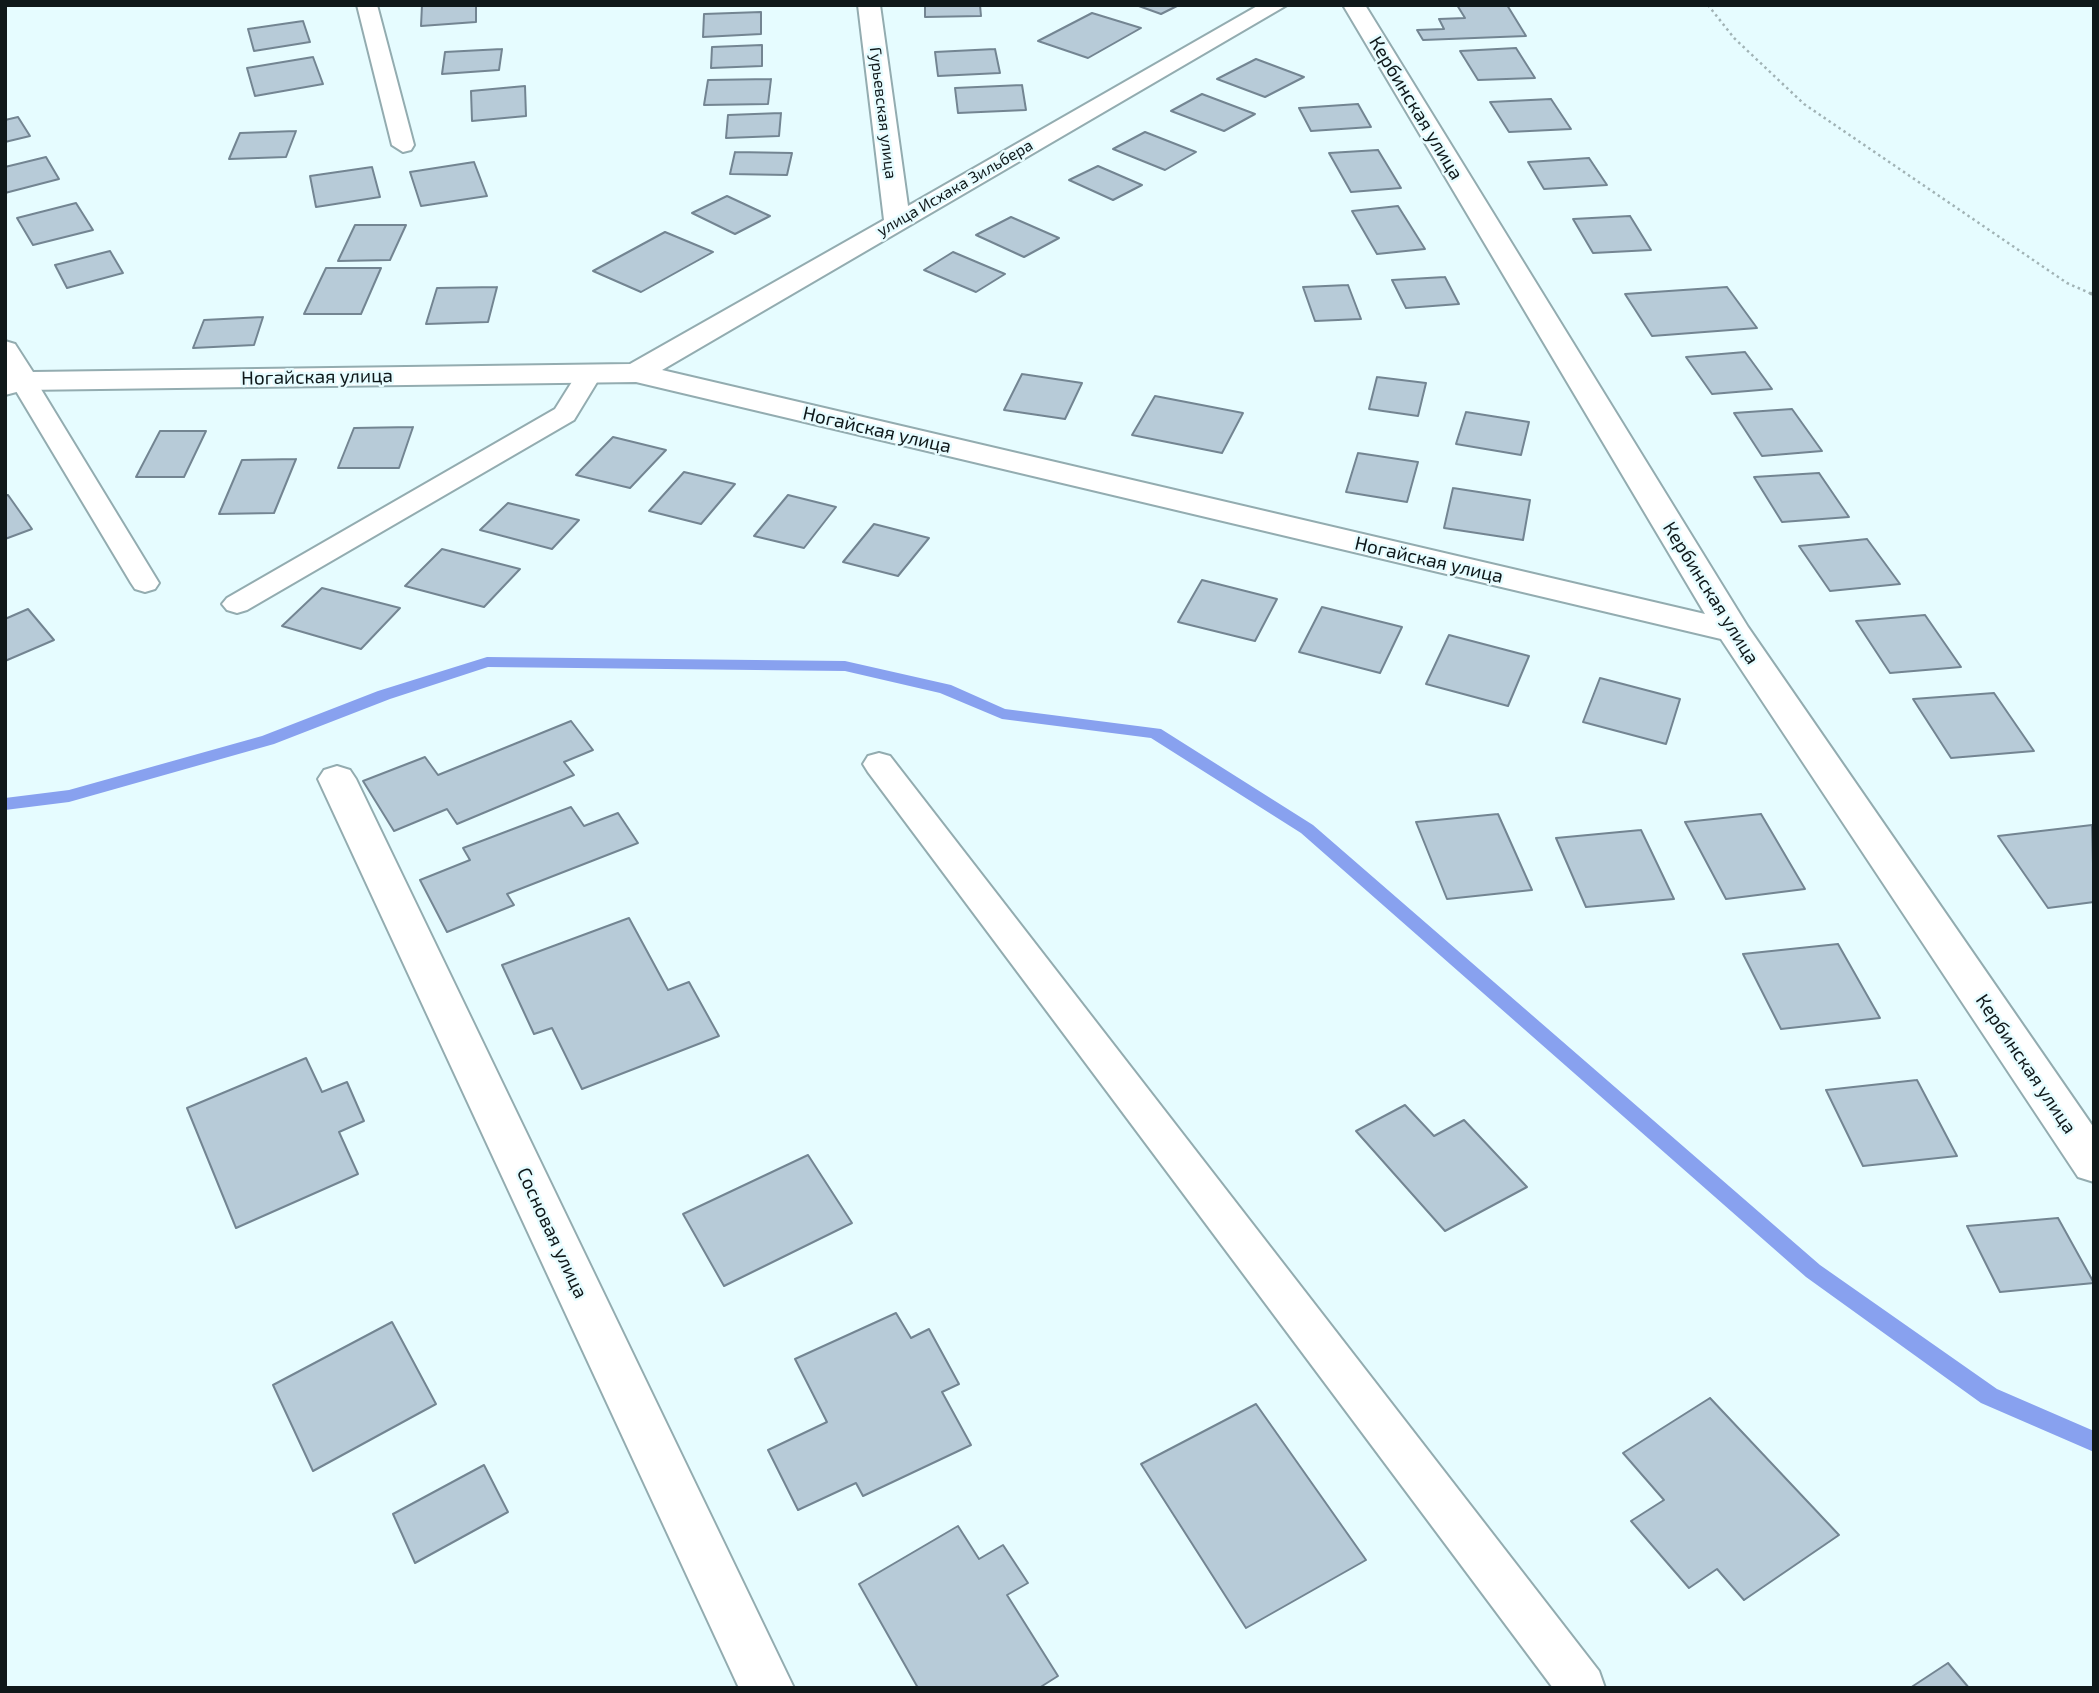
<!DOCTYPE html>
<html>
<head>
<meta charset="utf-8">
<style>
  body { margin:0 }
  #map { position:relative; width:2099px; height:1693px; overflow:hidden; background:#e6fcff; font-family:"Exo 2",sans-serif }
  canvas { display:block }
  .frame { position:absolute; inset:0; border:7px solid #0f181a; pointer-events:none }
</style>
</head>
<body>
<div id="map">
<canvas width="2099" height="1693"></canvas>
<div class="frame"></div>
</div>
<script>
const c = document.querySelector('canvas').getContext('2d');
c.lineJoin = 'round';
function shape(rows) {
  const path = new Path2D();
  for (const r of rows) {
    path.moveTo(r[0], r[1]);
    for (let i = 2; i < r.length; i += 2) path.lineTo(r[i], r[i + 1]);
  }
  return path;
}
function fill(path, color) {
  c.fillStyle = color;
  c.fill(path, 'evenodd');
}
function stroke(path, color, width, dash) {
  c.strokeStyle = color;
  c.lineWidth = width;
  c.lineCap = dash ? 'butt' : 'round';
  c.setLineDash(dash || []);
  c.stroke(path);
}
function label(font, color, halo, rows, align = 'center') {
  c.font = font + ' "Exo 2",sans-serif';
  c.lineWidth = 5;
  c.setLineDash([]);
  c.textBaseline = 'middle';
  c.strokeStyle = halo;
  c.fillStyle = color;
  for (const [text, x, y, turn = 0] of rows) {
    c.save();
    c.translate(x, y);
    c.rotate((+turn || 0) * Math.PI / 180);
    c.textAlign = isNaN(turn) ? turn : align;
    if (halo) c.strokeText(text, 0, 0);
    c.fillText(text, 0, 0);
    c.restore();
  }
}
fill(shape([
  [487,657,845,661,951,685,1005,709,1161,729,1313,825,1820,1265,1997,1389,2094,1431,2094,1452,1981,1403,1806,1277,1301,833,1151,738,1002,719,940,693,845,671,488,667,390,699,274,744,69,802,5,810,5,798,69,790,262,736,378,691,487,657]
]), '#88a1ef');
const building = shape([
  [422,5,476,5,476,22,421,26,422,5],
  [925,5,980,5,981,16,925,17,925,5],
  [1136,5,1179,5,1161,14,1136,5],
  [1457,5,1507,5,1526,36,1423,40,1417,30,1444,29,1439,19,1465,18,1457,5],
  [761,12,761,34,703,37,704,14,761,12],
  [1092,13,1141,28,1088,58,1038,41,1092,13],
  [303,21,310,42,254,51,248,29,303,21],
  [762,45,762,66,711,68,712,47,762,45],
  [1516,48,1535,78,1478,80,1460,51,1516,48],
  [502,49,499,70,442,74,445,52,502,49],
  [995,49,1000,73,938,76,935,52,995,49],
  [313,57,323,84,255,96,247,68,313,57],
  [1256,59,1304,77,1265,97,1217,79,1256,59],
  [771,79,768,104,704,105,708,80,771,79],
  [1022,85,1026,110,958,113,955,88,1022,85],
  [525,86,526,116,472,121,471,91,525,86],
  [1202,94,1255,114,1224,131,1171,111,1202,94],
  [1551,99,1571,129,1509,132,1490,102,1551,99],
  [1358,104,1371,127,1311,131,1299,108,1358,104],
  [781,113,779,136,726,138,728,115,781,113],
  [18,117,30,136,5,142,5,120,18,117],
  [296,131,286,157,229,159,240,133,296,131],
  [1145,132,1196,152,1165,170,1113,149,1145,132],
  [1378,150,1401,188,1351,192,1329,153,1378,150],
  [735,152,792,153,787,175,730,174,735,152],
  [46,157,59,179,5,193,5,167,46,157],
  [1589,158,1607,185,1544,189,1528,162,1589,158],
  [474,162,487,196,421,206,410,172,474,162],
  [1098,166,1142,185,1113,200,1069,180,1098,166],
  [372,167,380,197,316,207,310,176,372,167],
  [727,196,770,216,735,234,692,213,727,196],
  [76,203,93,230,33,245,17,218,76,203],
  [1398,206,1425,249,1377,254,1352,211,1398,206],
  [1630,216,1651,250,1593,253,1573,219,1630,216],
  [1011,217,1059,238,1024,257,976,235,1011,217],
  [355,225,406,225,390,260,338,261,355,225],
  [665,232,713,252,641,292,593,271,665,232],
  [110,251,123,273,67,288,55,265,110,251],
  [953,252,1005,274,976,292,924,270,953,252],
  [326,268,381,268,361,314,304,314,326,268],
  [1445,277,1459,304,1406,308,1392,280,1445,277],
  [1348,285,1361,319,1315,321,1303,287,1348,285],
  [497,287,488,322,426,324,437,288,497,287],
  [1727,287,1757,328,1652,336,1625,294,1727,287],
  [263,317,254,345,193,348,204,320,263,317],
  [1745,352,1772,389,1712,394,1686,357,1745,352],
  [1022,374,1082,383,1065,419,1004,410,1022,374],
  [1377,377,1426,383,1418,416,1369,409,1377,377],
  [1155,396,1243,413,1222,453,1132,435,1155,396],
  [1792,409,1822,451,1762,456,1734,413,1792,409],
  [1466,412,1529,422,1521,455,1456,444,1466,412],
  [413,427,399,468,338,468,354,428,413,427],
  [160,431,206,431,184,477,136,477,160,431],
  [613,437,666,450,630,488,576,475,613,437],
  [1358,453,1418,462,1407,502,1346,492,1358,453],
  [296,459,274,513,219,514,242,460,296,459],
  [684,472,735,484,701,524,649,511,684,472],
  [1819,473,1849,517,1782,522,1754,477,1819,473],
  [1453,488,1530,500,1523,540,1444,528,1453,488],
  [8,495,32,529,5,539,5,496,8,495],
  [788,495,836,507,804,548,754,536,788,495],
  [508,503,579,520,552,549,480,530,508,503],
  [874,524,929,538,898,576,843,562,874,524],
  [1867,539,1900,584,1830,591,1799,546,1867,539],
  [442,549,520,569,484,607,405,586,442,549],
  [1202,580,1277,599,1255,641,1178,622,1202,580],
  [322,588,400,608,361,649,282,626,322,588],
  [1322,607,1402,627,1380,673,1299,652,1322,607],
  [28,609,54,640,5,661,5,619,28,609],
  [1925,615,1961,667,1890,673,1856,621,1925,615],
  [1449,635,1529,656,1508,706,1426,684,1449,635],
  [1600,678,1680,699,1666,744,1583,722,1600,678],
  [1994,693,2034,751,1951,758,1913,699,1994,693],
  [571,721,593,750,564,762,574,775,457,824,447,809,394,831,363,781,425,757,438,775,571,721],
  [571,807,584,826,618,813,638,843,507,894,514,905,447,932,420,880,470,860,463,848,571,807],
  [1498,814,1532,890,1447,899,1416,822,1498,814],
  [1761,814,1805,889,1726,899,1685,822,1761,814],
  [2092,825,2094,902,2048,908,1998,836,2092,825],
  [1641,830,1674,899,1586,907,1556,838,1641,830],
  [629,918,668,990,689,982,719,1036,582,1089,552,1028,534,1034,502,965,629,918],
  [1838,944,1880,1018,1781,1029,1743,954,1838,944],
  [306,1058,322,1092,347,1082,364,1121,339,1132,358,1174,236,1228,187,1108,306,1058],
  [1917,1080,1957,1156,1863,1166,1826,1090,1917,1080],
  [1405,1105,1434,1136,1464,1120,1527,1187,1445,1231,1356,1131,1405,1105],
  [808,1155,852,1223,724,1286,683,1214,808,1155],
  [2058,1218,2094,1283,2000,1292,1967,1226,2058,1218],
  [896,1313,911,1338,929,1329,959,1384,942,1392,971,1445,863,1496,856,1483,798,1510,768,1450,827,1422,795,1359,896,1313],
  [392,1322,436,1404,313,1471,273,1385,392,1322],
  [1710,1398,1839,1535,1744,1600,1717,1569,1689,1588,1631,1521,1664,1500,1623,1453,1710,1398],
  [1256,1404,1366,1560,1246,1628,1141,1464,1256,1404],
  [484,1465,508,1512,415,1563,393,1514,484,1465],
  [958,1526,979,1559,1003,1545,1028,1583,1007,1595,1058,1676,1039,1688,918,1688,859,1584,958,1526],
  [1948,1663,1969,1688,1910,1688,1948,1663]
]);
fill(building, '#b7cbd8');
stroke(building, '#738592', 2);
const lane = shape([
  [357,5,377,5,414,145,411,150,403,152,392,145,357,5],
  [589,366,598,369,602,374,574,420,247,610,237,613,227,610,222,604,227,598,555,409,580,369,589,366],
  [23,373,32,376,36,381,159,583,155,589,145,592,135,589,131,583,10,381,14,376,23,373],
  [879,753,890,756,1599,1671,1605,1688,1553,1688,868,772,863,764,868,756,879,753]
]);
const street = shape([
  [858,5,880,5,908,206,1259,5,1287,5,662,370,1705,614,1343,5,1365,5,1748,627,2094,1128,2094,1182,2078,1177,1721,639,636,382,24,390,5,395,5,341,15,344,33,372,630,364,884,220,858,5],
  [337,766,350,770,356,779,794,1688,739,1688,318,779,324,770,337,766]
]);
stroke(lane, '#93acb0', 4);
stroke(street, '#93acb0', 4);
stroke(shape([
  [1708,5,1734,38,1804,104,2067,283,2094,295]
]), '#a1b3b5', 2.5, [2.5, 3.5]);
stroke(shape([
  [2090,293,2094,295]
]), '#a1b3b5', 3.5, [2.5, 4.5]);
fill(lane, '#fff');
fill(street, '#fff');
label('16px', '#0f181a', '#e6fcff', [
  ["Гурьевская улица",883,113,83],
  ["улица Исхака Зильбера",955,188,-30]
]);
label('19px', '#0f181a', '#e6fcff', [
  ["Кербинская улица",1416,108,59],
  ["Ногайская улица",317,377,-1],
  ["Ногайская улица",877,430,13],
  ["Ногайская улица",1429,560,13],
  ["Кербинская улица",1711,593,58],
  ["Кербинская улица",2026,1064,56],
  ["Сосновая улица",552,1233,65]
]);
</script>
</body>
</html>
